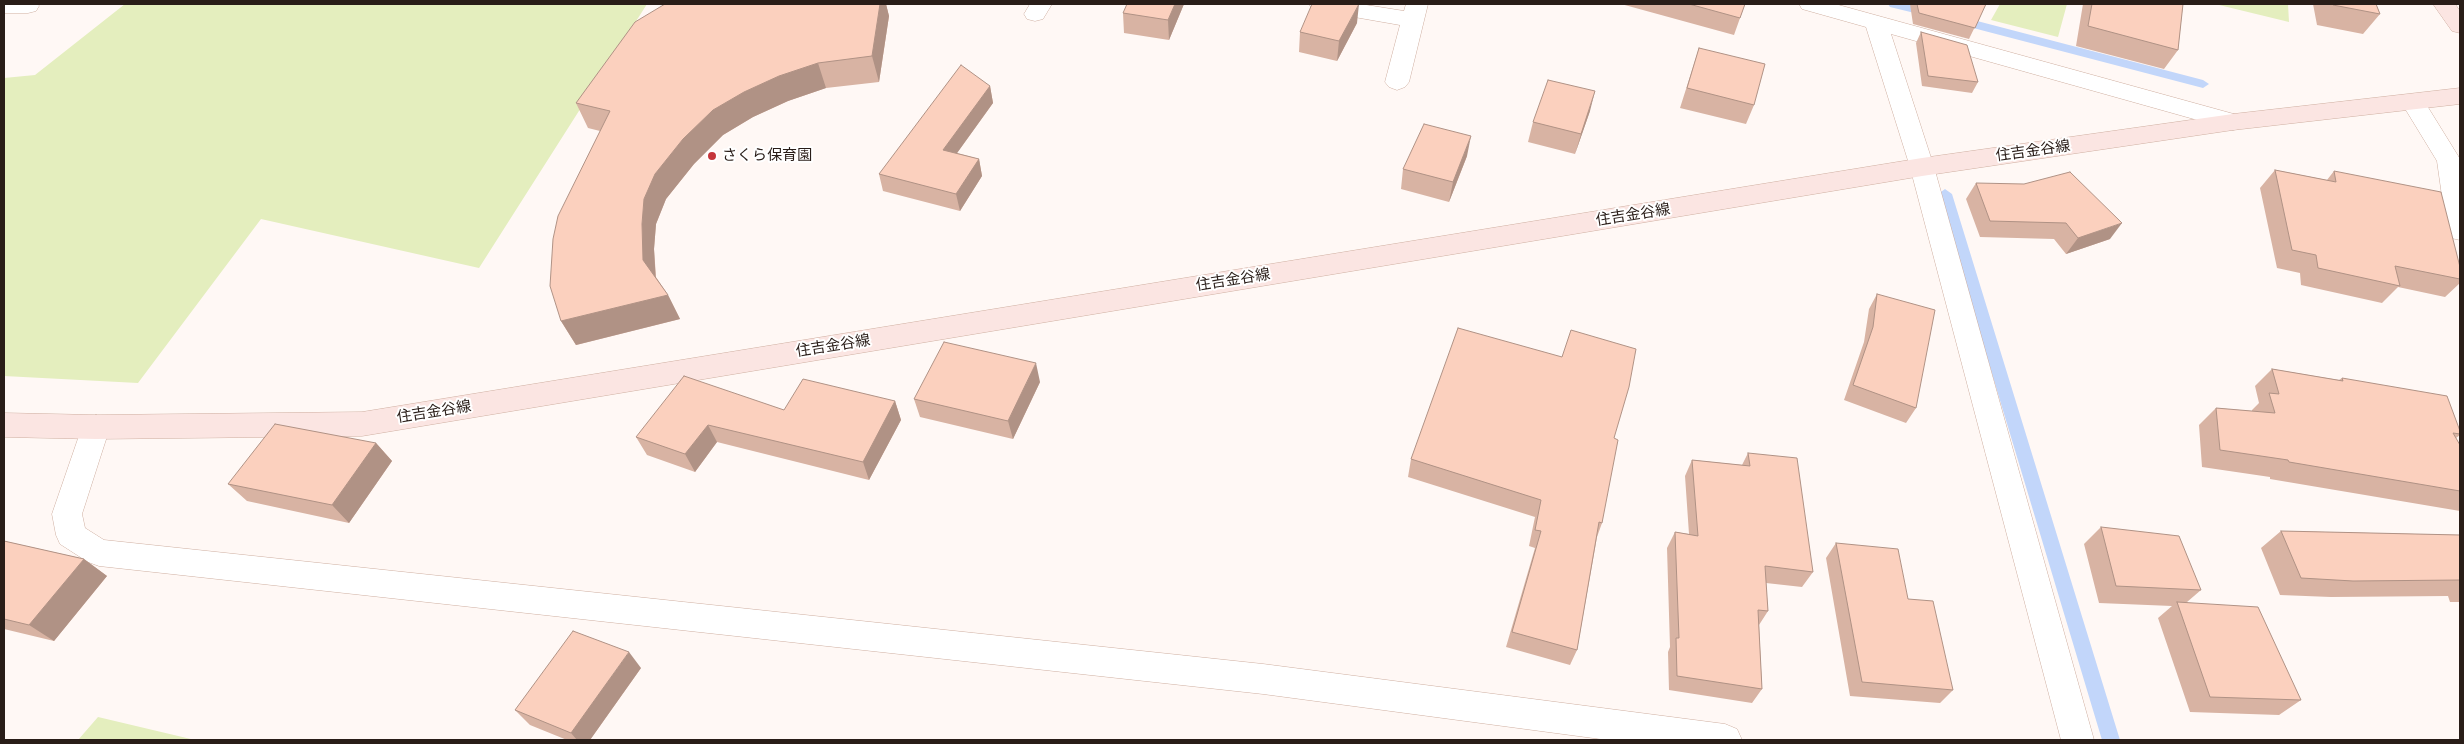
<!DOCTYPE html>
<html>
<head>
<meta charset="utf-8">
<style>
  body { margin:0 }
  #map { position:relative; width:2464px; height:744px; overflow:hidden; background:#fff8f5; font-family:"Work Sans",sans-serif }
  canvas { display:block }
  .frame { position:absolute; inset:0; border:5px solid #291d18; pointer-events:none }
</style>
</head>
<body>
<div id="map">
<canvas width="2464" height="744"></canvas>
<div class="frame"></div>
</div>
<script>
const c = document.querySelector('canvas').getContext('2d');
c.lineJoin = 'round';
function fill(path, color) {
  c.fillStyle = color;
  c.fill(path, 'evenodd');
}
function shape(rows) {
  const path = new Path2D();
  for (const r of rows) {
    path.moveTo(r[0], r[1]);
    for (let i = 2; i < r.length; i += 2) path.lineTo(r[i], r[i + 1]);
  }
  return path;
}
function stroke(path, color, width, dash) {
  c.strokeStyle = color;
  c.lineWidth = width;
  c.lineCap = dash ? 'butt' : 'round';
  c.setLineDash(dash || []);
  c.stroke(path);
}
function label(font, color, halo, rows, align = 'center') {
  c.font = font + ' "Work Sans","Noto Sans JP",sans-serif';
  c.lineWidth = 4;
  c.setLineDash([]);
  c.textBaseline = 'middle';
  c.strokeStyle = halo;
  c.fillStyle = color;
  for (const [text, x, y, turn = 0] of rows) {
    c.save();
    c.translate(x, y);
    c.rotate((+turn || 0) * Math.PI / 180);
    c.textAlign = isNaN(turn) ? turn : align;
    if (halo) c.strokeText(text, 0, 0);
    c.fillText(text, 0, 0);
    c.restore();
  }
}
fill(shape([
  [125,4,647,4,479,268,261,219,138,383,4,376,4,78,35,75],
  [2000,4,2067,4,2058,37,1991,20],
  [2215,4,2288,4,2289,22],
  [98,717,195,740,78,740]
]), '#e4eebe');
fill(shape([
  [1888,4,1909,4,1935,10,1937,13,1931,17,1890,7,1888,4],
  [1958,16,2203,80,2209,84,2203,88,1954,23,1952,20,1954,17,1958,16],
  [1945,189,1952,194,2120,740,2102,740,1938,194,1945,189]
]), '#c2d6fa');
const street = shape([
  [4,4,38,4,39,6,36,11,28,13,4,13,4,4],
  [1030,4,1052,4,1043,19,1035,21,1027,19,1024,14,1030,4],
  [1309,4,1360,4,1404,11,1406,4,1428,4,1409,82,1405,87,1397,90,1389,87,1385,82,1400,25,1320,11,1312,9,1309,4],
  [1799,4,1835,4,2241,116,2245,122,2241,128,2233,130,1891,34,1934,167,2094,740,2061,740,1910,167,1866,27,1802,9,1799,4],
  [2413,94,2421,96,2460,159,2460,240,2451,238,2447,231,2437,161,2401,102,2405,96,2413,94],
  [96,415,106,419,110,427,82,514,85,528,104,540,1263,664,1725,724,1737,729,1742,740,1608,740,1263,694,99,566,88,562,60,544,56,535,52,514,82,427,86,419,96,415]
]);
const secondary = shape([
  [2433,4,2455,4,2460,11,2460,33,2452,31,2433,4],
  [2460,88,2460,104,2233,130,1922,176,362,436,96,439,4,437,4,413,96,415,362,412,1922,158,2233,114,2460,88]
]);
stroke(street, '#cfafa1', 1);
stroke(secondary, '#cfafa1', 1);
fill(street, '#fff');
fill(secondary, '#fbe5e2');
fill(shape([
  [665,4,886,4,889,16,879,82,826,88,788,101,753,117,723,135,694,164,666,199,656,224,654,249,656,277,668,295,680,319,576,345,561,321,600,131,588,128,576,103],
  [1184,4,1169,40,1124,33,1123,13],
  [1621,4,1745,4,1734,35],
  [1910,4,1986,4,1969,39,1913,24],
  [2083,4,2183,4,2178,50,2164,69,2076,46],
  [2313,4,2376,4,2380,14,2363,34,2317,25],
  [1357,23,1337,61,1299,52,1300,32],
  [1921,32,1978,82,1972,93,1922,86,1916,43],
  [1699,48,1754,105,1746,124,1680,108],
  [990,86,993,103,957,153,979,159,982,176,960,211,883,191,879,174],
  [1590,111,1575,154,1528,142,1533,122],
  [1467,156,1449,202,1401,189,1403,169],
  [2275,170,2327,180,2334,171,2460,267,2460,283,2445,297,2398,287,2382,303,2301,285,2300,273,2277,268,2260,188],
  [1976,183,2110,239,2066,254,2054,239,1980,237,1966,199],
  [1877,294,1916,408,1906,423,1844,400,1864,342,1869,309],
  [2272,369,2339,380,2342,378,2460,431,2460,435,2456,438,2460,445,2460,511,2270,479,2270,477,2202,467,2199,425,2216,408,2252,411,2252,410,2259,403,2255,386],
  [1040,382,1013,439,920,417,914,399],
  [895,401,901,420,869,480,717,442,695,472,647,455,636,437,784,410],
  [1614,438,1602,523,1597,537,1577,650,1570,665,1506,647,1535,548,1529,546,1535,517,1408,477,1411,459],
  [376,443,392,461,349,523,247,501,228,484],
  [1748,453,1813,572,1802,587,1766,583,1768,611,1759,625,1762,689,1752,703,1669,690,1668,652,1670,647,1667,548,1675,532,1689,534,1685,476,1692,460,1742,465],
  [2101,527,2201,590,2187,602,2301,700,2279,715,2190,712,2158,618,2172,606,2099,603,2084,544],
  [2281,531,2460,535,2460,602,2450,602,2448,596,2331,597,2280,595,2261,548],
  [4,541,84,559,107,576,54,641,4,629],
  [1836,543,1908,599,1953,690,1940,703,1850,696,1826,558],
  [641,668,590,740,567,740,530,725,515,710]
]), '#d8b3a3');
fill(shape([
  [880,4,886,4,889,16,879,82,872,56],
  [1175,4,1184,4,1169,40,1168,20],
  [1359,4,1357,23,1337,61,1339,41],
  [818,63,826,88,788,101,753,117,723,135,694,164,666,199,656,224,654,249,656,284,643,260,642,224,644,199,655,174,683,139,713,110,744,92,779,76],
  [990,86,993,103,947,167,943,150],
  [1595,91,1590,111,1575,154,1581,134],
  [1471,136,1467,156,1449,202,1453,182],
  [979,159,982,176,960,211,956,194],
  [2122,223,2110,239,2066,254,2078,238],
  [668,295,680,319,576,345,561,321],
  [1036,363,1040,382,1013,439,1008,421],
  [895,401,901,420,869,480,863,462],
  [708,425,717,442,695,472,685,454],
  [376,443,392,461,349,523,332,505],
  [84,559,107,576,54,641,29,625],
  [629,652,641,668,590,740,577,740,571,733]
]), '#b09285');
const building = shape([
  [665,4,880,4,872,56,818,63,779,76,744,92,713,110,683,139,655,174,644,199,642,224,643,260,668,295,561,321,550,286,553,239,558,216,610,111,576,103,635,22,665,4],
  [1127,4,1175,4,1168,20,1123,13,1127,4],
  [1312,4,1359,4,1339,41,1300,32,1312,4],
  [1689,4,1745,4,1740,18,1689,4],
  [1917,4,1986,4,1975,28,1919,13,1917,4],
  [2092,4,2183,4,2178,50,2088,26,2092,4],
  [2332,4,2376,4,2380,14,2333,5,2332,4],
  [1921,32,1967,45,1978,82,1928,76,1921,32],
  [1699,48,1765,64,1754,105,1687,88,1699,48],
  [961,65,990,86,943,150,979,159,956,194,879,174,961,65],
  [1548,80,1595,91,1581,134,1533,122,1548,80],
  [1424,124,1471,136,1453,182,1403,169,1424,124],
  [2275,170,2336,182,2334,171,2441,192,2460,267,2460,279,2395,266,2400,286,2318,268,2316,255,2292,250,2275,170],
  [2070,172,2122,223,2078,238,2066,223,1990,221,1976,183,2024,184,2070,172],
  [1877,294,1935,310,1916,408,1853,385,1873,327,1877,294],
  [1458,328,1562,357,1571,330,1636,349,1629,387,1614,438,1618,440,1602,523,1599,522,1577,650,1512,632,1541,531,1535,530,1541,500,1411,459,1458,328],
  [944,342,1036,363,1008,421,914,399,944,342],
  [2272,369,2343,381,2342,378,2447,396,2460,431,2460,434,2453,433,2460,445,2460,491,2289,462,2288,460,2220,450,2216,408,2275,413,2269,393,2279,394,2272,369],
  [684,376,784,410,803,379,895,401,863,462,708,425,685,454,636,437,684,376],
  [275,424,376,443,332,505,228,484,275,424],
  [1748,453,1797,458,1813,572,1765,566,1768,611,1758,610,1762,689,1677,676,1676,638,1679,638,1675,532,1698,536,1692,460,1750,466,1748,453],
  [2101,527,2179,536,2201,590,2116,586,2101,527],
  [2281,531,2460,535,2460,580,2353,581,2301,578,2281,531],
  [4,541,84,559,29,625,4,619,4,541],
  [1836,543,1898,549,1908,599,1933,601,1953,690,1862,682,1836,543],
  [2177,602,2258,607,2301,700,2210,697,2177,602],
  [573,631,629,652,571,733,515,710,573,631]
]);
fill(building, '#fbd0be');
stroke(building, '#b09285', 1);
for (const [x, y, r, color] of [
  [712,156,5,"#c5353b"]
]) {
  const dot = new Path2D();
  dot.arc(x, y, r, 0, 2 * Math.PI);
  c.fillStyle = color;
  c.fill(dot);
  stroke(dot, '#fff', 2);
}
label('15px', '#291d18', '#fff', [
  ["住吉金谷線",2033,151,-8],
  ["住吉金谷線",1633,215,-9],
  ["住吉金谷線",1233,280,-9],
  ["住吉金谷線",833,346,-9],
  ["住吉金谷線",434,412,-9]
]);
label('15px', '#291d18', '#fff', [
  ["さくら保育園",722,156]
], 'left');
</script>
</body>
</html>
